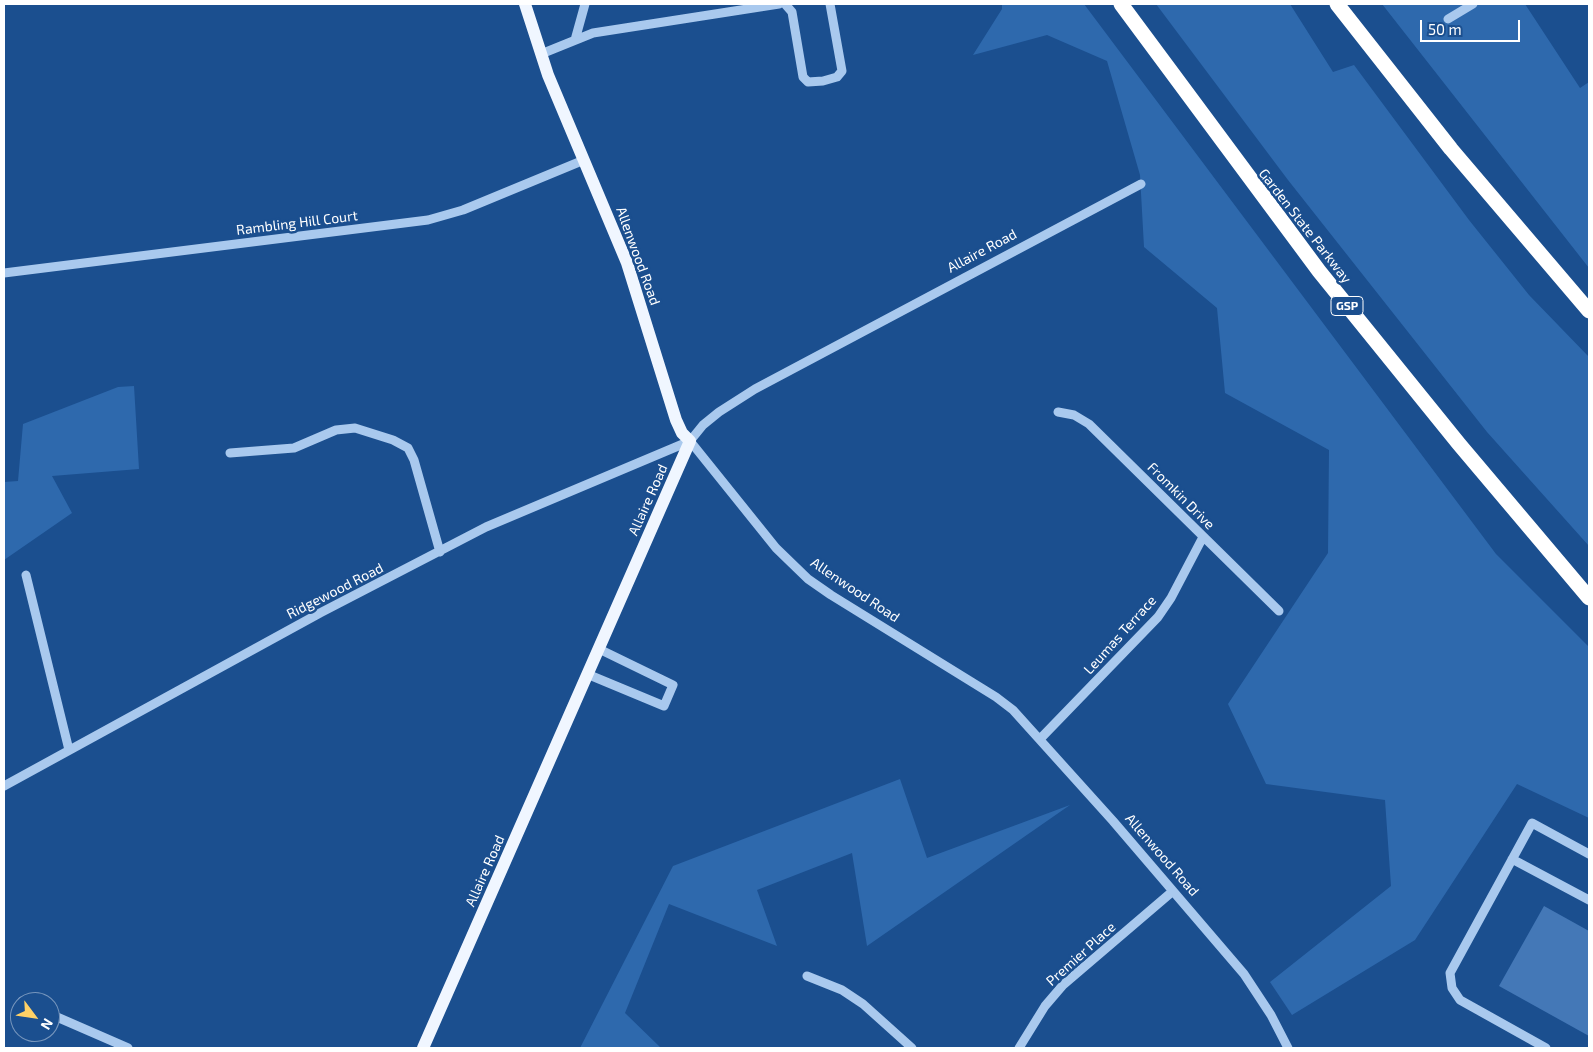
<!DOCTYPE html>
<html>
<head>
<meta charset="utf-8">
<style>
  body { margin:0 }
  #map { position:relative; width:1593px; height:1052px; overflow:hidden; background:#1b4f8f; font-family:"Exo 2",sans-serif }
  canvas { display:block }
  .frame { position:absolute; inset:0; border:5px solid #fff; pointer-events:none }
  .north { position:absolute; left:10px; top:992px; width:50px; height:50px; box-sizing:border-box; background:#1b4f8f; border:1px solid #7695bc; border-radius:50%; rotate:121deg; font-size:14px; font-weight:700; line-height:20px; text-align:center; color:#fff }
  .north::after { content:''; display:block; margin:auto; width:18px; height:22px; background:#ffd166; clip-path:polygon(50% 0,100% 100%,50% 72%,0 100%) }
  .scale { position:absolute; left:1420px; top:20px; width:100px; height:22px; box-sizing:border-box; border:2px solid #fff; border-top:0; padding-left:6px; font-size:15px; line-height:18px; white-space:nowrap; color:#fff; -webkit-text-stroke:4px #1b4f8f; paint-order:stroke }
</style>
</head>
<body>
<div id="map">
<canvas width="1593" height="1052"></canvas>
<div class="frame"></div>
<div class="north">N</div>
<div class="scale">50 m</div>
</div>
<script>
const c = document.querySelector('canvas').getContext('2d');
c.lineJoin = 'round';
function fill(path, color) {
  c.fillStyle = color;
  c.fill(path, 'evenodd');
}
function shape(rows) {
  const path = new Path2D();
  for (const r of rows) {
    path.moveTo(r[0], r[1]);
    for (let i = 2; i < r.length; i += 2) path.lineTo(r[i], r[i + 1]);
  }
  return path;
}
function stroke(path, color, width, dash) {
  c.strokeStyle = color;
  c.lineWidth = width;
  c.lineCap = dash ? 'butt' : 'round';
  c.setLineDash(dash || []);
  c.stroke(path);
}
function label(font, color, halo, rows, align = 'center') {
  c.font = font + ' "Exo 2",sans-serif';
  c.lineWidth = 5;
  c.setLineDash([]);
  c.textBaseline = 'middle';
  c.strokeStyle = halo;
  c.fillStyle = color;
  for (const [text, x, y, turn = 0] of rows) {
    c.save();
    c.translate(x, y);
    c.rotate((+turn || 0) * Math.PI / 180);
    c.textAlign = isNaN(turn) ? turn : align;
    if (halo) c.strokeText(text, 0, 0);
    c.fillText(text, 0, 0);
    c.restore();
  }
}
fill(shape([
  [1002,4,1084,4,1496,554,1589,647,1589,818,1517,784,1415,940,1292,1015,1270,982,1391,886,1385,800,1266,784,1228,704,1328,553,1329,450,1225,393,1217,308,1144,247,1140,175,1107,61,1047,35,973,55,1002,9],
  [1156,4,1290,4,1333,72,1354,65,1469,220,1529,295,1589,357,1589,546,1487,432,1288,180],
  [1382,4,1525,4,1580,88,1589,82,1589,268],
  [134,386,139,469,52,476,72,513,4,560,4,482,18,481,23,424,118,387],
  [900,779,927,858,1070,805,867,946,852,853,757,890,777,946,669,904,625,1013,661,1048,580,1048,673,866]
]), '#2e69ad');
fill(shape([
  [1544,906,1589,931,1589,1036,1499,986]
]), '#4478b7');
stroke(shape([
  [785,4,792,12,803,77,808,82,823,81,837,77,842,71,830,4],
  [1448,19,1473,4],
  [575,40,585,4],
  [541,54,593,33,779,4],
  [4,273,428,220,463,210,584,160],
  [1058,412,1074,415,1089,424,1279,611],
  [690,441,776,548,808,579,831,595,996,697,1013,710,1113,821,1244,974,1271,1015,1288,1048],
  [230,453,294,448,336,430,355,428,393,440,408,448,414,460,440,552],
  [26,575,69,750],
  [587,674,664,706,673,685,599,649],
  [1040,739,1158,617,1171,598,1203,537],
  [4,786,320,613,486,527,690,441,703,425,719,412,755,389,1141,184],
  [1512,859,1589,900],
  [807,976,842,990,863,1004,912,1048],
  [22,1001,25,1002],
  [50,1014,128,1048],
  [1019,1048,1045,1006,1063,985,1173,891],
  [1546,1048,1460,1000,1452,988,1450,973,1532,823,1589,854]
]), '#a9c9ee', 9);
stroke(shape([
  [423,1048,690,441,682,433,676,420,627,263,548,75,525,4]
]), '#f0f6ff', 12);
stroke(shape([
  [1121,4,1319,271,1459,444,1589,598],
  [1337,4,1451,149,1589,311]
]), '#fff', 15);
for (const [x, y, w] of [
  [1347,306,32]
]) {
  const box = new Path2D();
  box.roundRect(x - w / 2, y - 9.5, w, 19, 4);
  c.fillStyle = '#1b4f8f';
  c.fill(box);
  stroke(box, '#fff', 1);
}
label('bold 12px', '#fff', null, [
  ["GSP",1347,306]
]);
label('14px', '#fff', '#1b4f8f', [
  ["Rambling Hill Court",297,223,-7],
  ["Garden State Parkway",1305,226,52],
  ["Allaire Road",982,251,-28],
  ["Allenwood Road",638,256,70],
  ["Fromkin Drive",1181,496,45],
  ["Allaire Road",648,500,-66],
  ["Allenwood Road",855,590,34],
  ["Ridgewood Road",335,591,-27],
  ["Leumas Terrace",1120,635,-48],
  ["Allenwood Road",1162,855,49],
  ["Allaire Road",485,871,-66],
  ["Premier Place",1081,954,-42]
]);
</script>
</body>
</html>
